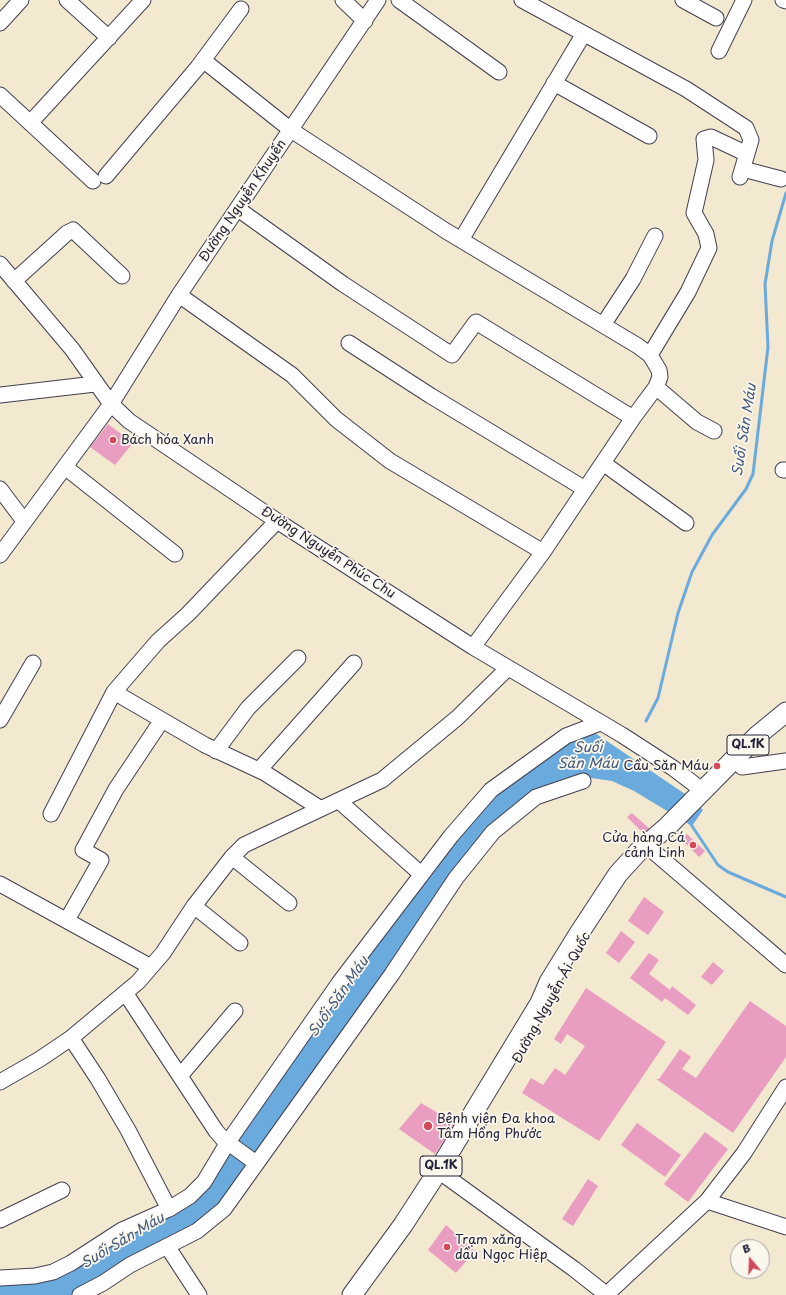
<!DOCTYPE html>
<html>
<head>
<meta charset="utf-8">
<style>
  body { margin:0 }
  #map { position:relative; width:786px; height:1295px; overflow:hidden; background:#f3e8d0; font-family:"Playpen Sans",sans-serif }
  canvas { display:block }
  .north { position:absolute; left:730px; top:1239px; width:40px; height:40px; box-sizing:border-box; background:#fbf7ec; border:1px solid #a4a2a5; border-radius:50%; rotate:341deg; font-size:11px; font-weight:700; line-height:16px; text-align:center; color:#22223b }
  .north::after { content:''; display:block; margin:auto; width:14px; height:18px; background:#d1495b; clip-path:polygon(50% 0,100% 100%,50% 72%,0 100%) }
</style>
</head>
<body>
<div id="map">
<canvas width="786" height="1295"></canvas>
<div class="north">B</div>
</div>
<script>
const c = document.querySelector('canvas').getContext('2d');
c.lineJoin = 'round';
function fill(path, color) {
  c.fillStyle = color;
  c.fill(path, 'evenodd');
}
function shape(rows) {
  const path = new Path2D();
  for (const r of rows) {
    path.moveTo(r[0], r[1]);
    for (let i = 2; i < r.length; i += 2) path.lineTo(r[i], r[i + 1]);
  }
  return path;
}
function stroke(path, color, width, dash) {
  c.strokeStyle = color;
  c.lineWidth = width;
  c.lineCap = dash ? 'butt' : 'round';
  c.setLineDash(dash || []);
  c.stroke(path);
}
function label(font, color, halo, rows, align = 'center') {
  c.font = font + ' "Playpen Sans",sans-serif';
  c.lineWidth = 3.5;
  c.setLineDash([]);
  c.textBaseline = 'middle';
  c.strokeStyle = halo;
  c.fillStyle = color;
  for (const [text, x, y, turn = 0] of rows) {
    c.save();
    c.translate(x, y);
    c.rotate((+turn || 0) * Math.PI / 180);
    c.textAlign = isNaN(turn) ? turn : align;
    if (halo) c.strokeText(text, 0, 0);
    c.fillText(text, 0, 0);
    c.restore();
  }
}
fill(shape([
  [592,731,688,796,703,810,692,826,634,791,612,781,584,777,490,830,221,1206,195,1227,72,1295,0,1295,0,1282,38,1279,193,1199,343,983,494,793,568,740]
]), '#6aaadd');
stroke(shape([
  [646,721,658,698,678,613,692,572,712,535,746,489,753,474,768,347,765,284,772,241,786,193],
  [690,823,718,865,728,872,786,897]
]), '#6aaadd', 3);
fill(shape([
  [108,424,133,443,115,465,90,447],
  [632,813,652,831,646,836,627,817],
  [687,834,705,851,699,857,681,839],
  [644,897,664,912,648,935,628,921],
  [621,931,635,942,619,963,606,953],
  [649,953,659,960,649,974,670,990,672,986,696,1005,688,1015,665,998,662,1002,630,978],
  [713,962,724,971,712,985,701,977],
  [586,988,666,1042,599,1141,522,1093,531,1078,543,1085,555,1068,565,1075,585,1046,567,1034,561,1044,554,1039],
  [750,1001,786,1026,786,1057,733,1133,656,1079,659,1079,680,1049,691,1057,682,1069,696,1078],
  [421,1103,455,1123,435,1154,399,1129],
  [637,1123,681,1155,665,1177,621,1145],
  [705,1132,728,1149,688,1202,664,1184],
  [588,1179,598,1186,573,1226,562,1219],
  [446,1225,475,1251,456,1273,428,1250]
]), '#e99dc0');
const minor = shape([
  [67,0,109,38],
  [343,0,365,21],
  [399,0,499,72],
  [522,0,686,89,746,128,751,140,740,177],
  [683,0,716,18],
  [783,0,786,1],
  [0,23,21,0],
  [719,51,744,0],
  [203,60,291,130,446,231,638,346,650,355,659,370,660,377,656,387,633,418,543,552,473,647],
  [554,83,649,136],
  [0,95,93,181],
  [30,123,143,0],
  [743,169,781,179],
  [106,176,198,67,241,9],
  [238,209,343,284,452,355,476,322,633,418],
  [461,240,583,35],
  [0,264,72,349,111,404,129,421,277,521,473,647,622,735,673,768,702,790],
  [14,281,67,233,73,230,122,276],
  [179,295,292,375,336,419,390,461,543,552],
  [603,325,633,279,655,236],
  [349,343,431,396,585,489],
  [650,355,688,292,709,248,706,234,694,213,706,160,704,139,711,137,747,154],
  [656,387,697,422,714,431],
  [0,395,95,384],
  [603,463,686,523],
  [65,467,175,554],
  [783,470,786,470],
  [0,489,24,521],
  [0,555,111,404,179,295,378,0],
  [114,692,205,745,265,773,321,809],
  [0,720,33,663],
  [216,751,248,708,298,658],
  [742,767,786,761],
  [259,770,354,663],
  [339,801,421,874],
  [51,814,114,692,158,641,188,614,277,521],
  [654,852,786,965],
  [232,857,289,903],
  [0,884,151,967],
  [194,906,240,943],
  [67,920,101,860,83,850,116,789,162,720],
  [126,994,216,1131,223,1139,256,1163],
  [71,1038,98,1079,128,1130,169,1209],
  [180,1076,235,1011],
  [0,1082,40,1059,71,1038,138,982,163,953,194,906,232,857,244,845,382,780,457,718,507,669],
  [447,1177,574,1269,607,1295],
  [707,1201,786,1227],
  [0,1220,62,1190],
  [167,1246,199,1295],
  [0,1278,35,1276,53,1272,71,1263,122,1230,169,1209,190,1196,204,1182,228,1142,339,983,451,836,491,790,566,736,600,723],
  [607,1294,707,1201,744,1153,786,1087],
  [80,1295,103,1283,130,1265,197,1231,224,1209,392,974,456,878,493,832,536,797,583,781]
]);
const major = shape([
  [352,1295,403,1225,438,1171,540,1003,549,982,578,935,618,874,639,851,667,827,758,735,786,712]
]);
stroke(minor, '#414051', 17);
stroke(major, '#414051', 21);
stroke(minor, '#fff', 15);
stroke(major, '#fff', 19);
for (const [x, y, r, color] of [
  [113,440,4,"#d1495b"],
  [717,766,4,"#d1495b"],
  [693,845,4,"#d1495b"],
  [428,1126,5,"#d1495b"],
  [447,1247,4,"#d1495b"]
]) {
  const dot = new Path2D();
  dot.arc(x, y, r, 0, 2 * Math.PI);
  c.fillStyle = color;
  c.fill(dot);
  stroke(dot, '#fbf7ec', 1.5);
}
for (const [x, y, w] of [
  [748,745,42],
  [441,1166,42]
]) {
  const box = new Path2D();
  box.roundRect(x - w / 2, y - 10, w, 20, 3);
  c.fillStyle = '#fbf7ec';
  c.fill(box);
  stroke(box, '#22223b', 1);
}
label('bold 12px', '#22223b', null, [
  ["QL.1K",748,745],
  ["QL.1K",441,1166]
]);
label('13px', '#22223b', '#fbf7ec', [
  ["Đường Nguyễn Khuyến",243,201,-56],
  ["Đường Nguyễn Phúc Chu",328,553,33],
  ["Đường Nguyễn Ái Quốc",552,998,-61]
]);
label('13px', '#22223b', '#fbf7ec', [
  ["Bách hóa Xanh",121,440],
  ["Cầu Săn Máu",709,766,"right"],
  ["Cửa hàng Cá",685,838,"right"],
  ["cảnh Linh",685,853,"right"],
  ["Bệnh viện Đa khoa",437,1119],
  ["Tâm Hồng Phước",437,1134],
  ["Trạm xăng",455,1240],
  ["dầu Ngọc Hiệp",455,1255]
], 'left');
label('italic 14px', '#3f587c', '#fbf7ec', [
  ["Suối Săn Máu",745,430,-81],
  ["Suối",588,748],
  ["Săn Máu",588,764],
  ["Suối Săn Máu",339,997,-55],
  ["Suối Săn Máu",123,1241,-31]
]);
</script>
</body>
</html>
